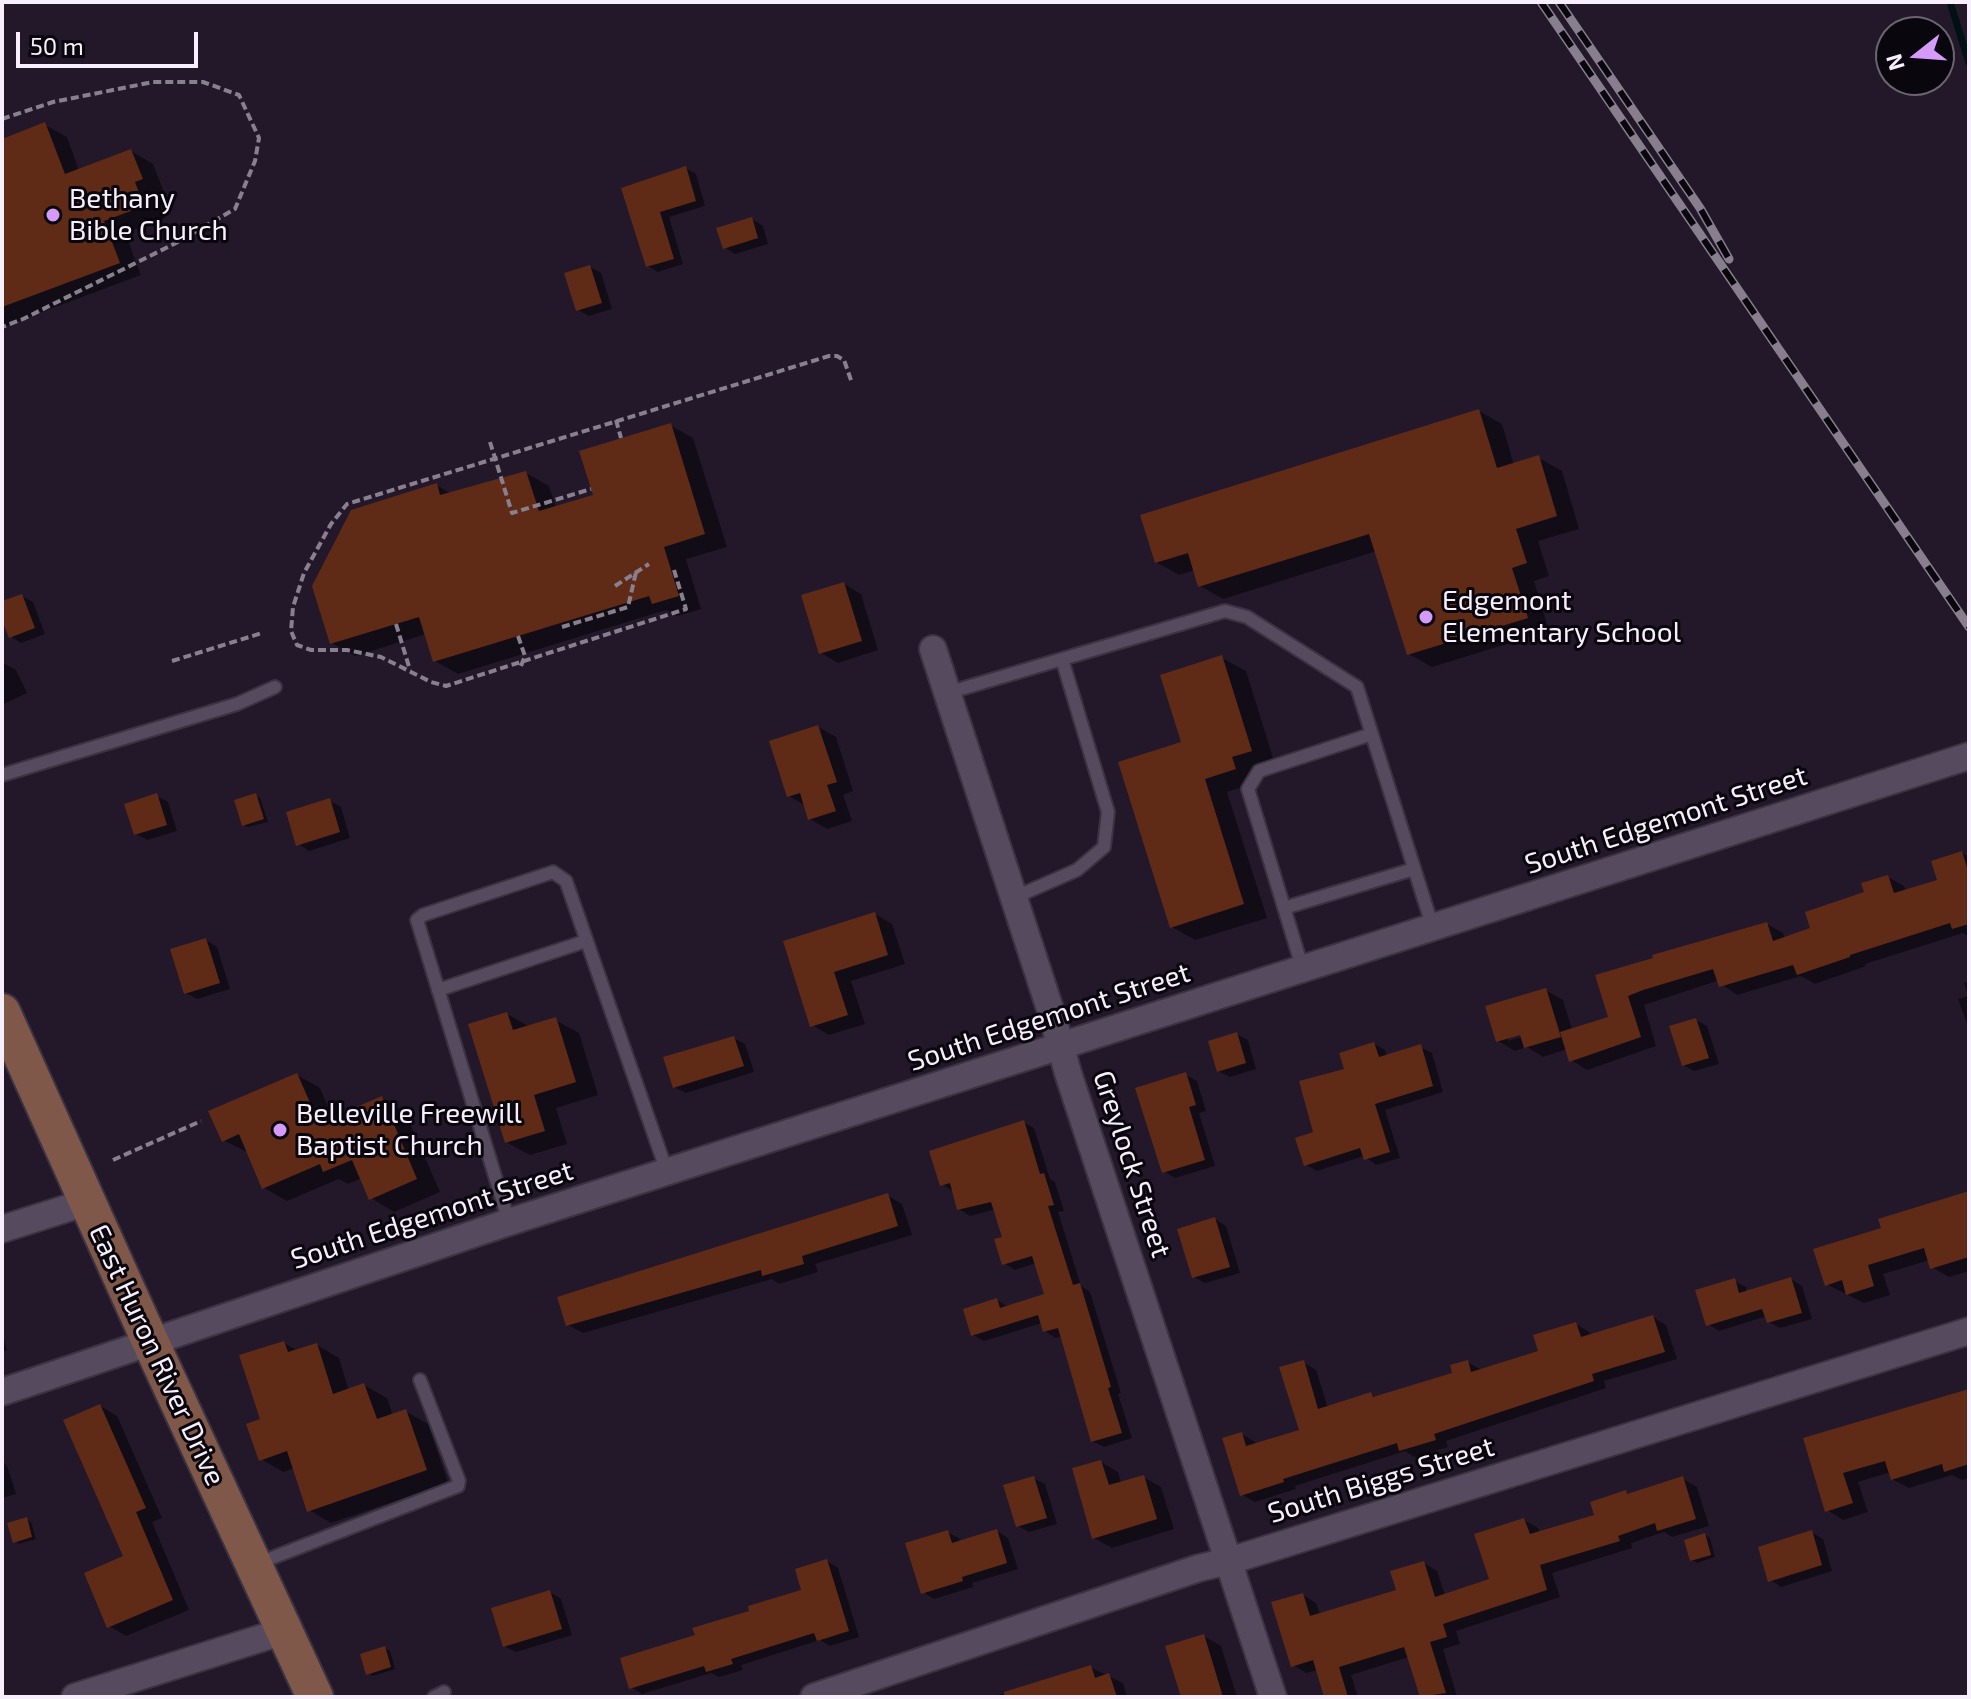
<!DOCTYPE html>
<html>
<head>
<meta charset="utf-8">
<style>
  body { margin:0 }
  #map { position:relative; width:1971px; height:1699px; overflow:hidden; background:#23182a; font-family:"Exo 2",sans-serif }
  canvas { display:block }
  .frame { position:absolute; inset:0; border:4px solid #f7f0fc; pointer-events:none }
  .north { position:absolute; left:1875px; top:16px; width:80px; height:80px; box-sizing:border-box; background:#0a060d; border:2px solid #69646d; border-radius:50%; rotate:253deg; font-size:22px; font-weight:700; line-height:32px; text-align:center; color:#f7f0fc }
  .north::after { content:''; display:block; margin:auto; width:28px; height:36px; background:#d59bfa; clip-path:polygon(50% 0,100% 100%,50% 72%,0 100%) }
  .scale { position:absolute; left:16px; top:32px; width:182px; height:36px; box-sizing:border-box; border:4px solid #f7f0fc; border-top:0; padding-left:10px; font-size:24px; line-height:28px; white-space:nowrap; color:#f7f0fc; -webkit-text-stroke:6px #0a060d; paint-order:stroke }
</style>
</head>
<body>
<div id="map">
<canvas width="1971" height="1699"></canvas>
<div class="frame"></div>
<div class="north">N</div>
<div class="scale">50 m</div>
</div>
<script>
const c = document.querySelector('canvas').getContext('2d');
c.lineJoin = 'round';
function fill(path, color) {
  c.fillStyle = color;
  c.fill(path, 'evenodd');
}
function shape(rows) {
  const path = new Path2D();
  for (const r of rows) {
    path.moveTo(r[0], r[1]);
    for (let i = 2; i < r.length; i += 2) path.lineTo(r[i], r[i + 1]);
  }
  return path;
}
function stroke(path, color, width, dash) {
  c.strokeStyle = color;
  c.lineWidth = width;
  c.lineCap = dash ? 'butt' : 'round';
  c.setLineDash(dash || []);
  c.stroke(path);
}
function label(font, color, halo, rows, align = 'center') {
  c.font = font + ' "Exo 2",sans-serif';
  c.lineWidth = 6;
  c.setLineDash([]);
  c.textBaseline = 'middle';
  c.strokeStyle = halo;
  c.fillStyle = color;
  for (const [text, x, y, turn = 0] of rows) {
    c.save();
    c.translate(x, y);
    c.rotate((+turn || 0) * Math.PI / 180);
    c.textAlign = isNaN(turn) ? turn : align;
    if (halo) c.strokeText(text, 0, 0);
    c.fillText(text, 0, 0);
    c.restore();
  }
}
fill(shape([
  [45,125,67,137,79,171,131,151,153,164,164,192,156,195,165,218,125,233,141,275,2,327,2,141],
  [686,168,696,174,705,206,669,217,683,264,658,272,648,266,624,190],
  [752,219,763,226,768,244,735,254,724,247],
  [590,267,601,273,612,309,589,316,578,310],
  [1479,411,1502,424,1514,465,1539,458,1562,471,1579,529,1538,541,1549,576,1534,581,1549,631,1432,667,1409,654,1377,551,1223,599,1200,586,1195,570,1179,575,1156,562],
  [670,425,693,438,727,547,686,559,701,609,677,616,666,610,458,674,435,661,426,634,355,656,332,643,437,485,451,494,526,473,549,486,556,508,595,496],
  [844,584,861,594,878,650,838,663,821,653],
  [22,596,33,602,45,634,21,643,10,636,2,615,2,603],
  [1222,658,1246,671,1275,764,1254,770,1258,782,1227,792,1267,918,1195,940,1172,927,1183,744],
  [5,664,16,670,27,693,2,705,2,665],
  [818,727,836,737,853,791,843,795,852,821,827,829,810,819,806,806,789,796],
  [255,795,260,798,268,822,248,827,243,825],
  [157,796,168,802,177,831,147,840,136,834],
  [330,801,341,807,350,838,309,851,298,844],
  [1962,853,1969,857,1969,937,1963,933,1865,964,1866,966,1815,984,1801,976,1737,995,1717,981,1644,1005,1656,1046,1587,1070,1571,1060,1567,1049,1543,1057,1527,1047,1515,1051,1498,1041,1545,990,1563,1000,1572,1030,1610,1019,1597,977,1767,924,1783,933,1785,939,1813,929,1888,877,1904,886,1906,891,1940,881],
  [1529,1030,1530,1034,1508,1041,1508,1037],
  [875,914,892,924,905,964,851,981,865,1024,829,1035,812,1025,786,942],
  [206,940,217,947,230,989,197,999,186,993],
  [1969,981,1969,1029,1958,999,1968,996,1964,983],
  [507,1014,530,1027,555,1020,579,1033,598,1095,556,1108,567,1144,530,1155,506,1142],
  [1696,1020,1707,1026,1719,1064,1694,1071,1683,1065],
  [1236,1034,1248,1040,1256,1069,1230,1077,1218,1071],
  [734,1038,745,1044,754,1072,686,1093,674,1087],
  [1374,1044,1385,1050,1387,1057,1420,1047,1432,1053,1443,1092,1385,1110,1400,1158,1376,1165,1364,1156,1317,1171,1305,1164,1316,1134,1347,1070],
  [297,1075,320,1088,333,1119,382,1098,405,1112,440,1192,394,1212,371,1198,362,1178,348,1184,339,1179,287,1201,264,1188,249,1153,223,1140],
  [1186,1075,1197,1081,1206,1111,1199,1113,1215,1166,1175,1178,1164,1171],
  [1023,1122,1034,1128,1050,1179,1055,1182,1064,1211,1058,1212,1081,1286,1090,1292,1121,1393,1118,1394,1132,1438,1104,1447,1092,1441,1062,1336,1056,1338,1045,1331,1042,1323,984,1341,973,1335,997,1300,1008,1307,1046,1295,1036,1263,1015,1270,1004,1263,1005,1238,996,1209,970,1216,959,1209,954,1192,942,1184],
  [1969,1192,1969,1271,1949,1277,1932,1267,1930,1260,1883,1274,1890,1295,1864,1303,1826,1284,1884,1230],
  [887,1195,902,1204,912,1235,815,1264,818,1272,779,1284,772,1279,583,1333,568,1325],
  [1215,1219,1226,1226,1240,1273,1205,1283,1194,1277],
  [1791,1279,1802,1286,1812,1319,1780,1328,1769,1322,1767,1316,1719,1331,1708,1324,1734,1281,1746,1287,1747,1293],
  [1653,1317,1666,1325,1677,1359,1604,1381,1606,1388,1446,1441,1448,1447,1414,1457,1405,1451,1295,1486,1296,1489,1255,1502,1241,1494,1242,1434,1255,1442,1256,1445,1301,1432,1303,1362,1316,1370,1328,1408,1371,1395,1377,1398,1454,1374,1467,1362,1482,1370,1541,1352,1576,1324,1589,1332,1591,1336],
  [2,1332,7,1350,2,1352],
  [284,1343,298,1351,317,1345,339,1358,349,1391,364,1385,387,1398,393,1416,405,1411,428,1424,448,1483,331,1523,309,1510,294,1468,283,1472,261,1459,263,1420],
  [1969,1391,1969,1478,1962,1480,1952,1475,1909,1488,1892,1479,1891,1472,1858,1482,1868,1512,1843,1520,1827,1510,1805,1439],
  [100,1406,117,1416,162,1518,152,1522,189,1610,126,1636,109,1626,126,1557],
  [2,1462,7,1465,16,1494,2,1498],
  [1101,1462,1118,1472,1121,1483,1143,1477,1161,1487,1174,1529,1112,1548,1094,1538],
  [1033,1478,1045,1484,1057,1524,1029,1532,1018,1526],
  [1683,1479,1697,1487,1709,1526,1672,1537,1664,1532,1631,1543,1632,1548,1552,1573,1560,1597,1456,1631,1460,1644,1443,1649,1457,1697,1422,1697,1409,1657,1351,1675,1358,1697,1326,1697,1318,1670,1306,1673,1293,1665,1303,1595,1316,1603,1320,1615,1399,1591,1424,1563,1437,1571,1445,1595,1491,1581,1524,1520,1538,1528,1540,1534,1597,1516,1625,1492,1630,1495],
  [26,1519,31,1522,36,1539,19,1544,14,1541],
  [997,1531,1008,1538,1018,1569,972,1583,973,1587,934,1599,923,1592,947,1532,959,1538,960,1543],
  [1811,1532,1823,1539,1832,1571,1781,1587,1770,1580],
  [1705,1535,1710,1538,1715,1557,1697,1563,1692,1560],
  [827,1561,838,1568,859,1637,830,1646,820,1640,741,1665,743,1670,719,1677,711,1673,642,1694,631,1687,697,1636,804,1591],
  [550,1592,561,1599,572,1635,516,1652,504,1646],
  [1204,1636,1221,1646,1237,1697,1183,1697],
  [385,1648,390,1651,395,1669,373,1676,368,1673],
  [1090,1667,1123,1683,1127,1697,992,1697]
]), '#0007');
stroke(shape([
  [1950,2,1969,63]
]), '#001014', 7);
fill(shape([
  [45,122,65,174,131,149,143,179,135,182,144,206,104,221,120,263,2,307,2,139],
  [686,166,696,201,660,212,674,259,646,267,621,188],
  [752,217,758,238,723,249,716,228],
  [590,265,602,303,576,311,564,273],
  [1479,409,1497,468,1539,455,1557,516,1516,529,1527,563,1512,568,1528,618,1407,655,1369,534,1198,587,1188,553,1155,563,1140,515],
  [671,423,705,534,664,547,679,596,652,604,649,596,433,662,419,617,330,644,312,586,351,510,437,483,440,495,526,471,539,511,593,495,579,451],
  [844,582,862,641,819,654,801,595],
  [22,594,35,628,9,638,2,620,2,601],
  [1222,655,1252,751,1232,757,1236,769,1205,779,1244,904,1170,928,1118,762,1181,742,1160,675],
  [818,725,837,782,827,785,836,811,808,820,800,793,787,797,769,741],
  [157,793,167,825,134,835,124,804],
  [256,793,264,819,242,826,234,800],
  [330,798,340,832,296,846,286,812],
  [1962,851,1969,874,1969,924,1952,929,1950,923,1850,955,1850,957,1797,975,1793,965,1719,987,1713,969,1643,990,1628,996,1641,1037,1569,1062,1560,1032,1608,1017,1595,975,1653,958,1652,955,1767,922,1773,941,1810,928,1805,912,1864,892,1861,883,1888,875,1894,893,1937,880,1931,861],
  [875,912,888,955,834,972,848,1015,810,1027,783,941],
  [206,938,220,983,184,994,170,949],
  [1546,988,1561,1037,1524,1048,1520,1035,1496,1042,1485,1006],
  [507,1012,513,1030,556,1017,576,1082,534,1095,545,1131,505,1143,468,1024],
  [1696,1018,1709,1058,1682,1066,1669,1026],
  [1237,1032,1246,1063,1217,1072,1208,1041],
  [734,1036,744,1066,673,1088,663,1057],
  [1374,1042,1379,1057,1421,1044,1433,1086,1375,1104,1390,1152,1364,1160,1360,1148,1304,1166,1295,1138,1313,1132,1299,1081,1344,1069,1339,1053],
  [1186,1072,1196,1105,1189,1107,1205,1160,1162,1173,1135,1088],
  [297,1073,319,1123,382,1096,417,1179,369,1200,352,1160,323,1172,320,1164,262,1189,239,1134,222,1142,208,1111],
  [1024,1120,1040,1174,1044,1173,1054,1205,1048,1206,1073,1285,1080,1283,1111,1387,1108,1388,1122,1433,1091,1442,1058,1328,1043,1332,1038,1315,971,1336,963,1309,997,1298,1000,1308,1044,1294,1032,1256,1002,1265,994,1239,1002,1237,991,1202,957,1210,950,1183,940,1186,929,1151],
  [1969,1191,1969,1257,1930,1269,1924,1248,1868,1265,1874,1286,1846,1295,1842,1280,1825,1286,1813,1249,1881,1228,1878,1219],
  [888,1193,898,1226,802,1256,804,1264,762,1276,761,1270,566,1326,557,1297],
  [1215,1217,1230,1267,1192,1278,1177,1229],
  [1791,1277,1802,1313,1767,1323,1762,1309,1706,1326,1695,1290,1735,1278,1739,1293],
  [1653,1315,1665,1352,1592,1374,1594,1381,1434,1434,1436,1440,1399,1451,1397,1443,1283,1479,1284,1482,1240,1496,1222,1438,1242,1432,1246,1446,1299,1430,1279,1367,1304,1360,1318,1409,1371,1392,1373,1397,1452,1373,1450,1365,1468,1360,1471,1372,1538,1351,1533,1335,1576,1322,1581,1337],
  [284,1341,288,1352,317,1343,333,1394,364,1383,377,1419,406,1409,427,1470,307,1512,287,1451,259,1461,246,1424,260,1419,239,1355],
  [1969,1389,1969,1464,1944,1472,1942,1464,1891,1480,1885,1461,1843,1473,1853,1503,1825,1512,1803,1438],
  [100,1404,146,1508,136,1512,173,1600,107,1628,84,1573,123,1556,63,1420],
  [1101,1460,1109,1485,1144,1475,1157,1519,1092,1539,1072,1468],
  [1034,1476,1047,1518,1016,1527,1003,1485],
  [1683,1476,1696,1519,1657,1531,1655,1523,1618,1536,1620,1541,1540,1565,1547,1590,1443,1624,1447,1637,1430,1642,1446,1693,1420,1697,1404,1647,1339,1667,1348,1697,1324,1697,1313,1660,1291,1667,1271,1602,1303,1593,1310,1616,1396,1590,1390,1571,1424,1561,1435,1597,1489,1579,1474,1534,1524,1518,1530,1534,1594,1515,1590,1502,1626,1490,1627,1494],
  [27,1517,32,1537,13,1543,7,1523],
  [997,1529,1007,1563,962,1577,963,1581,921,1594,905,1543,948,1530,952,1543],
  [1812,1530,1822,1565,1768,1582,1758,1547],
  [1705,1533,1711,1555,1690,1561,1684,1540],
  [827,1559,849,1631,817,1641,814,1633,731,1659,733,1664,706,1672,704,1666,629,1689,620,1658,695,1635,692,1628,749,1611,748,1606,801,1590,795,1569],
  [550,1590,562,1629,503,1647,491,1608],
  [1204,1634,1223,1697,1181,1697,1165,1646],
  [385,1646,391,1667,366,1675,360,1654],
  [1091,1665,1095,1678,1109,1673,1117,1697,1004,1697,1004,1692]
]), '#5f2b17');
const lane = shape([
  [947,693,1225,611,1247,617,1357,687,1433,928],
  [2,775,237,704,275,687],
  [1013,898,1077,870,1104,847,1108,812,1062,659],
  [1284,908,1414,869],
  [1303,970,1248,789,1259,771,1372,734],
  [438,990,586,941],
  [509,1222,417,920,423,915,553,872,566,881,667,1172],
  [256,1564,458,1486,459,1481,420,1380],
  [434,1697,444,1692]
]);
const street = shape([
  [933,649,1052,1015,1068,1073,1273,1697],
  [2,1229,87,1202],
  [2,1392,509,1222,1969,756],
  [75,1697,284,1631],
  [814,1697,1199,1568,1229,1561,1969,1331]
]);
const secondary = shape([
  [2,1012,150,1341,315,1697]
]);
stroke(lane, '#3b3341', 16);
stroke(street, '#3b3341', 30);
stroke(secondary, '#3b3341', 40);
stroke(shape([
  [2,119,53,102,153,82,203,82,239,95,259,138,255,161,235,209,174,244,23,319,2,327],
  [616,420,621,438],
  [490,442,512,513,591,489],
  [674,570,686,609,446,686,431,682,381,657,347,650,311,650,297,645,291,631,293,607,304,573,331,524,347,504,829,356,837,356,844,360,852,383],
  [615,586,649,564],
  [396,624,410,670],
  [562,627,628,607,636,572],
  [518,636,525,656,521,666],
  [172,661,262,633],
  [113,1160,201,1121]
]), '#89808f', 4, [8, 4]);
stroke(lane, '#564a5e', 12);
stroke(street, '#564a5e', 26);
stroke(secondary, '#7f584a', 36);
const rail = shape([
  [1541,2,1969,627],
  [1559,2,1700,208,1729,259]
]);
stroke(rail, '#887f8e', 9);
stroke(rail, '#0a060d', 6, [18]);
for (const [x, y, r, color] of [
  [53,215,8,"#d59bfa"],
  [1426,617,8,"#d59bfa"],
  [280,1130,8,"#d59bfa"]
]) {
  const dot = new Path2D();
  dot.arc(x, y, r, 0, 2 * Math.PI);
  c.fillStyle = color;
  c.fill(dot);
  stroke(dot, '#0a060d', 3);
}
label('28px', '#f7f0fc', '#0a060d', [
  ["Bethany",69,199],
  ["Bible Church",69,231],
  ["Edgemont",1442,601],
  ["Elementary School",1442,633],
  ["Belleville Freewill",296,1114],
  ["Baptist Church",296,1146]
], 'left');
label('28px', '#f7f0fc', '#0a060d', [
  ["South Edgemont Street",1666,820,-18],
  ["South Edgemont Street",1049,1017,-18],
  ["Greylock Street",1132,1164,72],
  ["South Edgemont Street",432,1215,-18],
  ["East Huron River Drive",157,1355,65],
  ["South Biggs Street",1381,1480,-17]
]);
</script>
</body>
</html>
